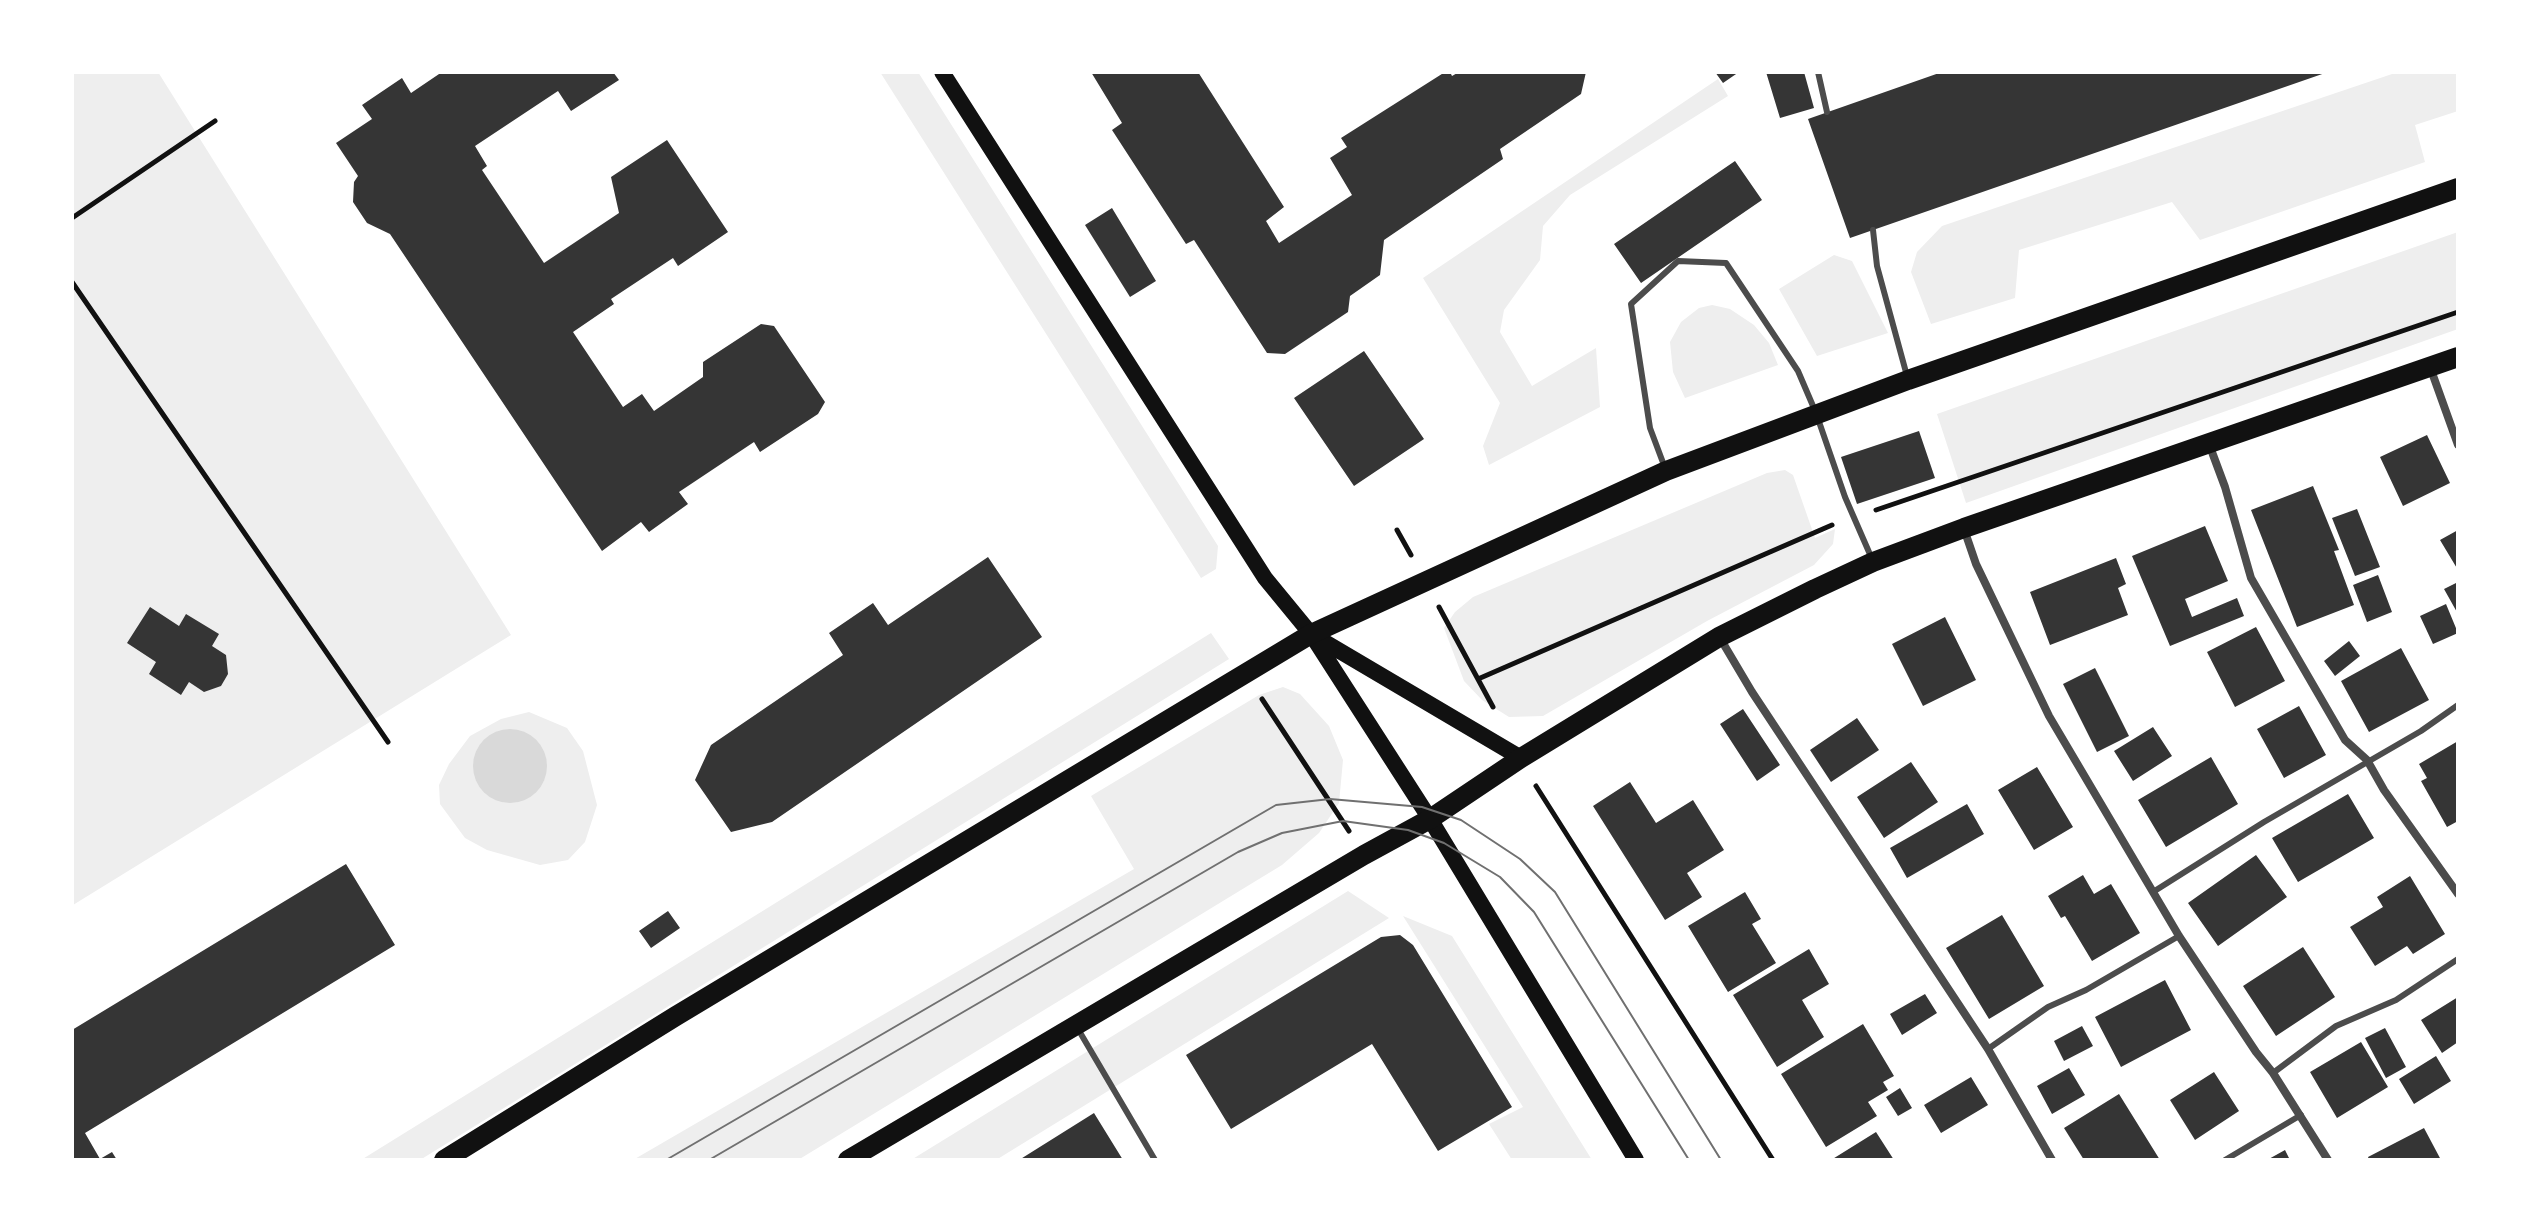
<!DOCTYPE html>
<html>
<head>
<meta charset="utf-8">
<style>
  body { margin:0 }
  #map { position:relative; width:2530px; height:1232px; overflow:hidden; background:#fff; font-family:"PT Sans",sans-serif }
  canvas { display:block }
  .frame { position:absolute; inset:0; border:74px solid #fff; pointer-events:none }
</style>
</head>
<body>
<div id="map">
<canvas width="2530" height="1232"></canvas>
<div class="frame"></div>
</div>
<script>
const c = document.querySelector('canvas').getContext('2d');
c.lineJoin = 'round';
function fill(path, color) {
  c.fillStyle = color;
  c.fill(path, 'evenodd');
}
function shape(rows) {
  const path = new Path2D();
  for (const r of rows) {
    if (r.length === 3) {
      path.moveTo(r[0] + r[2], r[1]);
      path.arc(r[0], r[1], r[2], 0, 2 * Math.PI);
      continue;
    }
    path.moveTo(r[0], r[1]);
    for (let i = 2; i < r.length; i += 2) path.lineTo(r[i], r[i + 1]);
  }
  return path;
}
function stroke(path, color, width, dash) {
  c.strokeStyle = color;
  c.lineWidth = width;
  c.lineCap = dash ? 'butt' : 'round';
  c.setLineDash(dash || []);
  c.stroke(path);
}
fill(shape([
  [72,72,158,72,511,635,73,905],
  [880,72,918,72,1218,546,1216,569,1201,578],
  [2398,72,2458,72,2458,111,2415,125,2425,162,2200,240,2172,202,2019,250,2015,298,1931,324,1911,272,1917,252,1942,226],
  [1718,79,1728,96,1570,195,1543,226,1540,260,1504,310,1500,332,1532,386,1596,348,1600,407,1489,465,1483,446,1500,403,1423,278],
  [2458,232,2458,329,1966,503,1937,414],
  [1834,255,1852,261,1888,333,1817,356,1779,289],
  [1712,305,1730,309,1754,325,1769,343,1778,365,1685,398,1673,372,1670,342,1681,322,1699,308],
  [1785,470,1793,475,1815,538,1835,529,1833,544,1814,565,1707,621,1543,716,1509,717,1482,700,1464,681,1444,628,1455,612,1473,597,1767,473],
  [1211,633,1229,659,420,1160,361,1160],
  [1283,687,1300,694,1329,726,1343,760,1339,803,1319,833,1282,865,798,1160,633,1160,1134,869,1091,796,1259,695],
  [529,712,567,728,583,751,597,805,585,842,568,860,540,865,487,850,465,838,440,804,439,785,449,764,470,736,501,719],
  [1348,891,1389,918,996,1160,911,1160],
  [1403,916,1452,936,1592,1160,1512,1160,1489,1124,1523,1107]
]), '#eee');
fill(shape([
  [510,766,37]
]), '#d9d9d9');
fill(shape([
  [442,72,613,72,619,80,571,111,558,91,475,146,487,166,482,170,544,263,619,213,611,177,667,140,728,232,678,266,673,258,611,299,614,304,573,332,623,407,642,394,654,411,703,377,703,362,761,324,774,326,825,402,818,414,760,452,754,442,679,492,688,504,649,532,641,522,602,551,390,234,367,223,353,202,354,182,358,176,336,143,372,119,362,105,402,78,411,93],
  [1091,72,1198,72,1284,207,1266,221,1279,243,1352,195,1330,158,1347,147,1341,138,1445,72,1450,72,1452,76,1459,72,1586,72,1581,94,1500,149,1503,159,1384,240,1380,275,1350,296,1348,312,1285,354,1267,353,1194,240,1186,244,1112,130,1122,123],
  [1715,72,1739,72,1723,83],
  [1766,72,1804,72,1814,108,1780,118],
  [1942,72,2328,72,1850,238,1808,119],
  [1735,161,1762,200,1641,283,1614,244],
  [1112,208,1156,281,1130,297,1085,225],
  [1364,351,1424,439,1354,486,1294,398],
  [1919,431,1935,478,1857,504,1841,457],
  [2427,435,2450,483,2403,506,2380,457],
  [2313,486,2339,550,2334,551,2354,605,2297,627,2251,510],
  [2357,509,2380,567,2355,576,2332,518],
  [2205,526,2228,581,2185,599,2192,617,2237,598,2244,616,2170,646,2132,556],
  [2458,530,2458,570,2440,540],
  [988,557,1042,637,772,822,731,832,695,780,711,745,843,655,829,633,873,603,888,625],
  [2116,558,2126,584,2118,588,2128,615,2050,645,2030,592],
  [2378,575,2392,612,2367,622,2353,585],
  [2458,582,2458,614,2444,589],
  [2446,604,2458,633,2433,644,2420,616],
  [150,607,179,626,186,614,219,634,212,646,226,655,228,674,221,686,204,692,189,682,181,695,149,674,156,662,127,643],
  [1945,617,1976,680,1923,706,1892,644],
  [2256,627,2285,681,2235,707,2207,652],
  [2349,641,2360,656,2335,676,2324,661],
  [2401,648,2429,700,2369,732,2341,681],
  [2095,668,2129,736,2097,752,2063,684],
  [2299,706,2326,755,2284,778,2257,729],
  [1743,709,1780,765,1757,781,1720,724],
  [1857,718,1879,750,1831,782,1810,750],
  [2153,727,2172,756,2133,781,2114,751],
  [2458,741,2458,821,2447,827,2421,781,2427,778,2419,764],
  [2211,757,2238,804,2166,847,2138,800],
  [1911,762,1938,802,1884,838,1857,797],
  [2037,767,2073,827,2034,850,1998,790],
  [1630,782,1656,823,1693,800,1724,850,1687,873,1702,897,1665,920,1593,806],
  [2348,794,2374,838,2298,882,2272,838],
  [1967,804,1984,834,1907,878,1890,848],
  [2256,855,2287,897,2218,946,2188,903],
  [346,864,395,945,85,1133,100,1159,112,1152,117,1160,72,1160,72,1030],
  [2083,875,2094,894,2111,884,2140,933,2092,961,2065,916,2061,918,2048,896],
  [2410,876,2445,934,2413,954,2407,946,2375,966,2350,927,2383,907,2377,897],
  [1745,892,1761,919,1752,924,1776,963,1728,992,1688,926],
  [668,911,680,928,651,948,639,931],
  [2002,915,2044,986,1989,1019,1946,948],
  [1400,935,1413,945,1512,1107,1438,1151,1372,1044,1231,1129,1186,1055,1381,937],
  [2303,947,2335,997,2276,1036,2243,986],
  [1809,949,1829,984,1802,1000,1824,1037,1777,1067,1733,995],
  [2165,980,2191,1030,2121,1067,2095,1017],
  [1925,994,1937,1013,1902,1035,1890,1014],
  [2458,997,2458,1042,2442,1053,2421,1020],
  [1863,1024,1894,1076,1883,1082,1888,1090,1868,1102,1877,1116,1826,1147,1781,1074],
  [2082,1026,2093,1046,2064,1061,2054,1041],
  [2385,1028,2406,1067,2386,1078,2365,1038],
  [2361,1042,2388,1087,2337,1118,2310,1072],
  [2436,1056,2451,1081,2414,1104,2399,1079],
  [2069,1068,2085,1095,2052,1114,2037,1086],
  [2214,1072,2239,1111,2195,1140,2170,1100],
  [1971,1077,1988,1105,1941,1133,1924,1105],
  [1900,1088,1912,1108,1898,1116,1886,1097],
  [2119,1094,2160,1160,2084,1160,2064,1128],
  [1094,1113,1123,1160,1019,1160],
  [2424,1128,2441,1160,2369,1160,2368,1157],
  [1876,1132,1894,1160,1831,1160],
  [2285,1150,2290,1160,2267,1160]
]), '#353535');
stroke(shape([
  [72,218,215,121],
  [72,282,388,742],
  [1876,510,2458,312],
  [1397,530,1411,555],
  [1439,607,1493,707],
  [1478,679,1832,525],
  [1262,699,1349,831],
  [1536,786,1773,1160]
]), '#111', 5);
stroke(shape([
  [1818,72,1827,112],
  [1873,230,1877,266,1907,376],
  [1665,468,1650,428,1631,304,1678,261,1726,263,1798,371,1816,413,1845,497,1872,559],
  [2153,892,2264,822,2421,731,2458,705],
  [1078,1029,1155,1160],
  [1988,1049,2048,1007,2086,990,2179,936],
  [2273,1073,2336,1026,2396,1000,2458,959],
  [2225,1160,2301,1115]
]), '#4c4c4c', 6);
stroke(shape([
  [2430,367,2458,445],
  [2209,444,2225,487,2251,578,2345,740,2367,760,2384,790,2458,894],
  [1964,529,1976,564,2049,716,2179,936,2256,1052,2273,1073,2328,1160],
  [1720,638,1752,692,1988,1049,2052,1160]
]), '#4c4c4c', 8);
stroke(shape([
  [942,72,1265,578,1311,634,1430,819,1636,1160],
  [1316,637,1521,758]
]), '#111', 16);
stroke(shape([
  [444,1160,676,1016,1311,634,1666,471,1908,380,2458,188],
  [848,1160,1364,855,1430,819,1521,758,1719,637,1815,589,1873,562,1964,528,2458,357]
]), '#111', 20);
stroke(shape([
  [666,1160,1276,805,1330,799,1422,807,1461,820,1520,859,1555,892,1721,1160],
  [709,1160,1238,852,1282,833,1343,821,1408,830,1444,843,1500,877,1534,912,1689,1160]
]), '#707070', 2);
</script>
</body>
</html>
